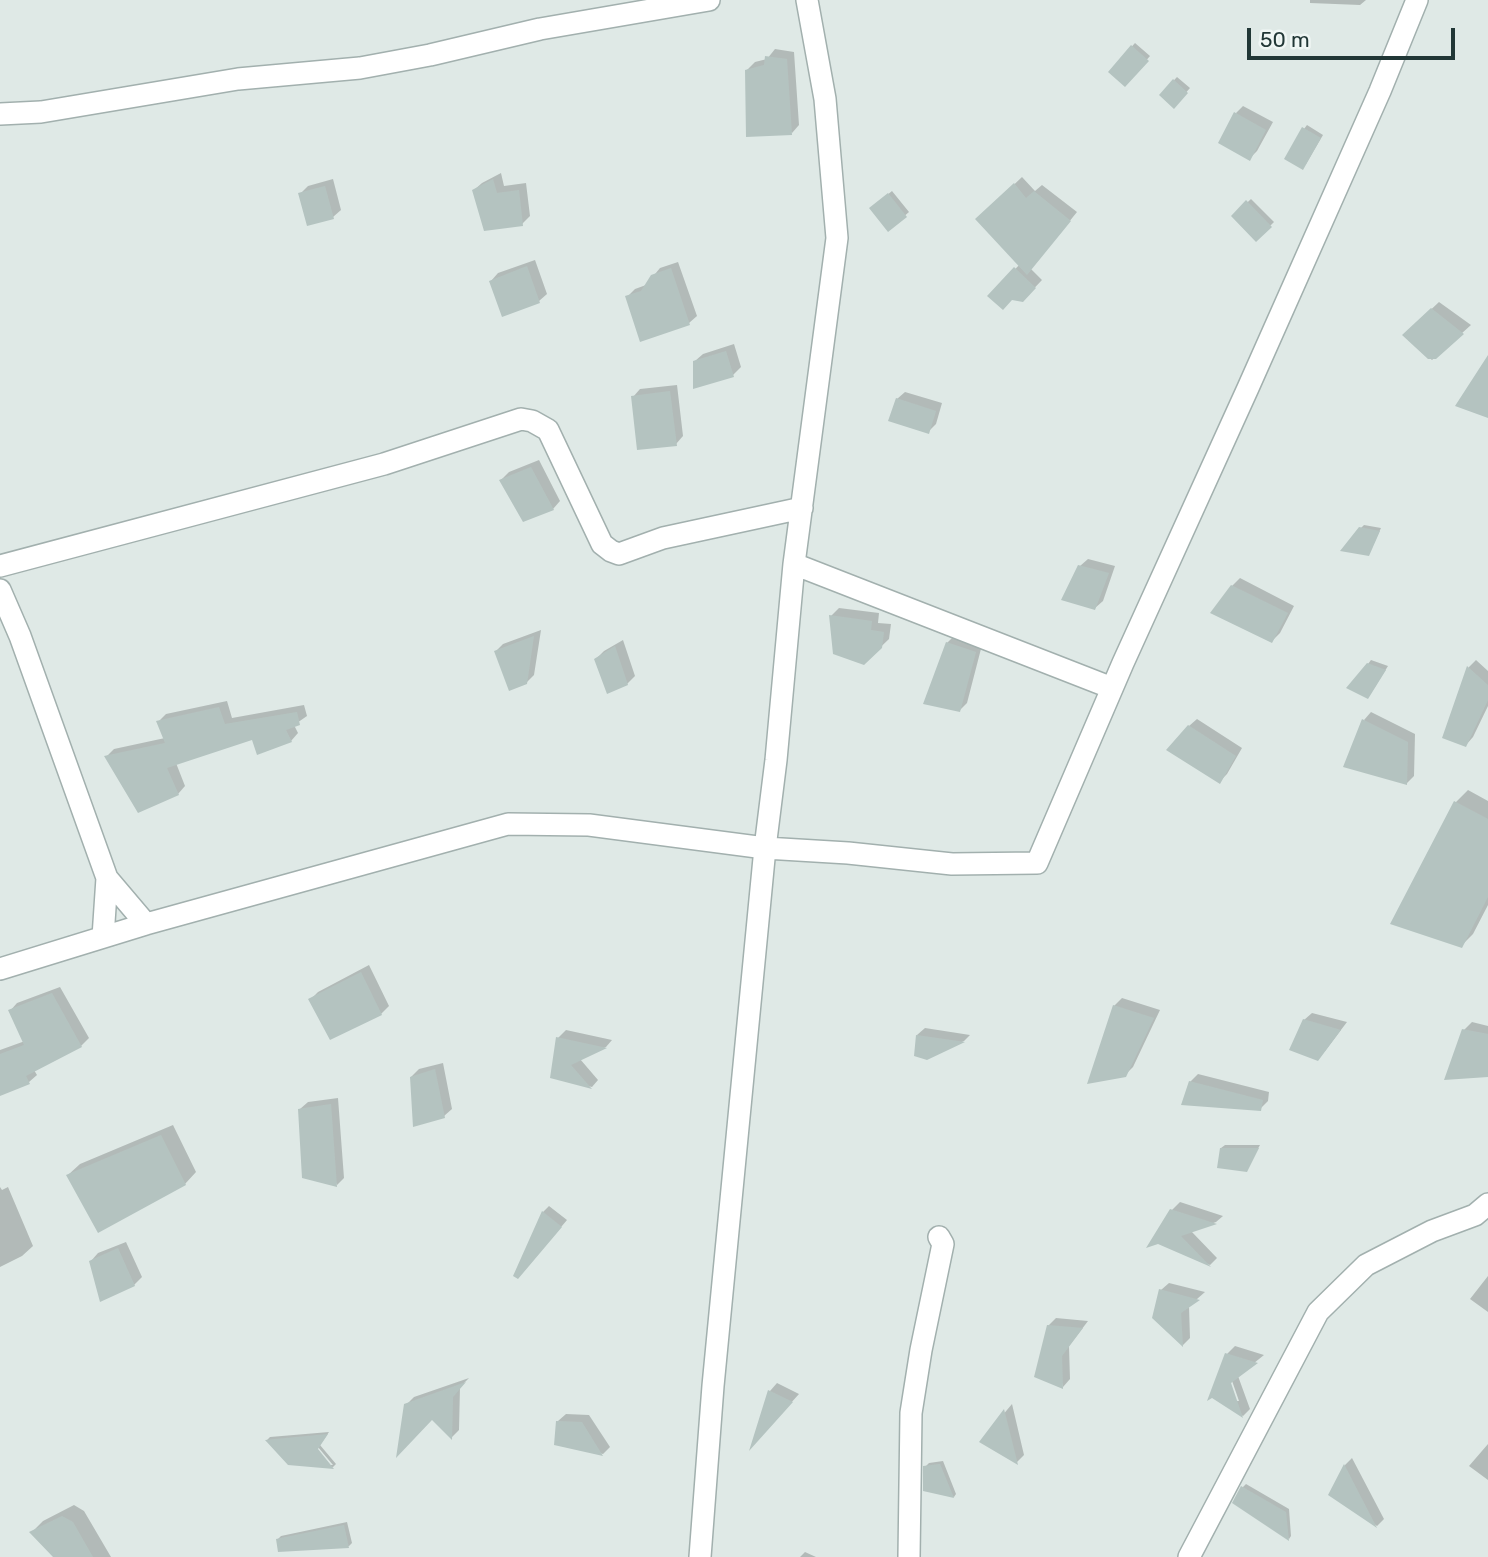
<!DOCTYPE html>
<html>
<head>
<meta charset="utf-8">
<style>
  body { margin:0 }
  #map { position:relative; width:1488px; height:1557px; overflow:hidden; background:#dfe9e6; font-family:Rubik,sans-serif }
  canvas { display:block }
  .scale { position:absolute; left:1247px; top:28px; width:208px; height:32px; box-sizing:border-box; border:4px solid #213736; border-top:0; padding-left:9px; font-size:21px; line-height:24px; white-space:nowrap; color:#213736; -webkit-text-stroke:5px #eff6f4; paint-order:stroke }
</style>
</head>
<body>
<div id="map">
<canvas width="1488" height="1557"></canvas>
<div class="scale">50 m</div>
</div>
<script>
const c = document.querySelector('canvas').getContext('2d');
c.lineJoin = 'round';
function fill(path, color) {
  c.fillStyle = color;
  c.fill(path, 'evenodd');
}
function shape(rows) {
  const path = new Path2D();
  for (const r of rows) {
    path.moveTo(r[0], r[1]);
    for (let i = 2; i < r.length; i += 2) path.lineTo(r[i], r[i + 1]);
  }
  return path;
}
function stroke(path, color, width, dash) {
  c.strokeStyle = color;
  c.lineWidth = width;
  c.lineCap = dash ? 'butt' : 'round';
  c.setLineDash(dash || []);
  c.stroke(path);
}
fill(shape([
  [1310,0,1366,0,1360,5,1310,3],
  [1135,43,1150,56,1125,85,1110,71],
  [775,49,794,52,799,125,792,133,747,70,755,62,767,59],
  [1177,77,1190,88,1174,106,1161,94],
  [1243,106,1273,122,1257,151,1250,158,1236,113],
  [1307,125,1323,135,1306,164,1304,129],
  [501,173,504,186,526,183,530,216,522,224,474,190,482,183],
  [1022,177,1035,191,1042,185,1077,212,1031,269,1042,280,1023,300,990,296,1020,264,978,219],
  [333,179,341,210,333,217,300,194,308,186],
  [892,191,909,212,888,230,875,205],
  [1251,199,1274,222,1256,240,1233,216],
  [535,260,547,294,539,301,503,315,491,281,498,273],
  [678,262,697,316,689,323,627,297,635,289,646,285,660,268],
  [1439,302,1471,325,1432,360,1404,335],
  [734,344,741,367,733,375,695,361,703,354],
  [677,385,683,436,676,444,633,397,640,389],
  [905,392,942,403,936,424,928,432,897,399],
  [539,460,560,501,553,509,501,480,509,472],
  [1364,525,1381,528,1369,554,1360,529],
  [1088,559,1115,566,1103,601,1095,608,1080,566],
  [1240,578,1294,606,1280,633,1272,641,1232,586],
  [839,608,879,613,878,623,891,624,889,639,864,663,831,616],
  [541,630,534,675,526,683,496,651,503,644],
  [955,635,982,645,967,703,959,711,947,643],
  [623,640,635,676,627,684,596,659,604,651],
  [1371,660,1388,666,1371,693,1368,664],
  [1476,660,1488,671,1488,706,1473,737,1466,745,1444,737,1469,667],
  [227,701,232,718,304,705,307,716,294,725,298,733,291,741,254,738,176,763,185,786,178,794,106,757,114,749,165,738,158,722,166,714],
  [1371,712,1415,734,1414,776,1407,783,1364,720],
  [1197,719,1242,748,1227,774,1220,781,1189,726],
  [1468,790,1488,801,1488,905,1473,934,1461,946,1393,923,1456,802],
  [369,965,389,1006,381,1014,310,1000,318,992],
  [60,987,89,1038,81,1046,34,1070,37,1075,29,1082,0,1094,0,1050,25,1041,10,1011,17,1003],
  [1122,998,1160,1010,1133,1067,1125,1075,1114,1006],
  [1312,1013,1347,1022,1325,1051,1304,1020],
  [1472,1022,1488,1026,1488,1075,1464,1030],
  [925,1028,970,1035,964,1041,927,1058,917,1035],
  [566,1030,612,1040,606,1047,580,1059,598,1080,592,1087,552,1077,558,1038],
  [443,1063,452,1109,444,1116,411,1077,419,1069],
  [1198,1074,1269,1092,1268,1101,1260,1109,1190,1082],
  [338,1098,344,1178,337,1185,300,1109,308,1102],
  [173,1125,196,1172,185,1184,68,1175,80,1164],
  [1225,1145,1260,1145,1246,1170,1221,1148],
  [0,1187,2,1190,8,1187,33,1246,22,1256,0,1267],
  [1180,1202,1223,1216,1216,1222,1191,1231,1217,1258,1210,1265,1158,1242,1172,1210],
  [549,1206,567,1220,524,1271,515,1275,543,1212],
  [126,1242,142,1277,134,1285,91,1261,98,1253],
  [1488,1276,1488,1312,1470,1299],
  [1169,1283,1205,1292,1189,1306,1190,1338,1183,1345,1154,1317,1161,1290],
  [1056,1318,1088,1321,1069,1346,1070,1379,1063,1387,1048,1326],
  [1235,1346,1264,1355,1238,1376,1250,1409,1243,1416,1211,1396,1227,1354],
  [1230,1375,1239,1401,1235,1401,1226,1376],
  [469,1378,460,1387,459,1430,452,1437,432,1417,406,1405,414,1397],
  [777,1383,799,1394,753,1445,770,1391],
  [1012,1404,1024,1455,1017,1462,981,1441],
  [566,1414,589,1415,610,1447,603,1454,556,1444,558,1421],
  [329,1432,320,1445,336,1464,333,1467,289,1463,267,1440,270,1437],
  [313,1441,333,1465,329,1465,311,1443],
  [1488,1444,1488,1480,1469,1466],
  [1352,1458,1384,1519,1377,1526,1331,1494,1345,1465],
  [943,1461,956,1494,954,1497,925,1490,925,1467,929,1463],
  [1246,1484,1289,1509,1291,1536,1289,1539,1242,1488],
  [74,1505,84,1511,111,1557,55,1557,32,1532,43,1521],
  [347,1522,352,1543,349,1546,279,1550,278,1539,281,1536],
  [805,1552,816,1557,800,1557]
]), '#0003');
fill(shape([
  [1131,45,1149,61,1125,87,1108,72],
  [765,56,787,59,792,135,746,137,745,70,764,65],
  [1173,79,1188,93,1174,109,1159,95],
  [1234,112,1266,130,1250,161,1218,143],
  [1302,127,1321,138,1303,170,1284,159],
  [493,179,497,193,519,190,523,226,484,231,472,190],
  [1014,183,1026,198,1034,191,1071,221,1027,275,975,219],
  [325,186,334,219,307,226,298,193],
  [888,193,907,217,888,232,869,208],
  [1246,200,1272,227,1256,242,1231,216],
  [527,266,540,303,502,317,489,281],
  [1014,267,1036,288,1023,302,1012,300,1003,310,987,296],
  [671,268,690,325,640,342,625,296,641,291,651,275],
  [1431,308,1464,334,1436,359,1428,359,1402,335],
  [726,351,734,377,693,389,693,361],
  [1488,355,1488,418,1455,406],
  [670,391,677,446,637,450,631,396],
  [896,398,936,411,929,434,888,421],
  [531,467,554,510,523,522,499,480],
  [1359,527,1380,531,1369,556,1340,551],
  [1078,565,1109,573,1095,610,1061,600],
  [1231,585,1288,613,1272,643,1210,613],
  [829,615,872,621,871,630,884,632,882,648,864,665,833,654],
  [534,636,527,684,509,691,494,651],
  [946,642,976,652,960,712,923,704],
  [615,646,628,685,607,694,594,659],
  [1367,663,1386,670,1368,699,1346,688],
  [1467,666,1488,685,1488,700,1466,747,1442,738],
  [219,707,225,724,297,712,300,725,286,730,292,742,257,755,252,740,167,768,179,795,138,813,104,756,165,743,156,721],
  [1362,719,1408,742,1407,785,1343,767],
  [1188,725,1236,756,1220,784,1166,750],
  [1454,801,1488,819,1488,897,1462,948,1390,924],
  [361,972,382,1015,330,1040,308,999],
  [52,993,82,1047,26,1076,30,1084,0,1096,0,1054,24,1045,8,1010],
  [1113,1005,1154,1018,1126,1077,1087,1084],
  [1303,1019,1341,1030,1318,1061,1289,1050],
  [1462,1029,1488,1034,1488,1077,1444,1080],
  [916,1035,965,1042,927,1060,914,1056],
  [556,1037,607,1048,571,1065,592,1089,550,1078],
  [435,1069,445,1118,413,1127,410,1077],
  [1189,1081,1263,1100,1261,1111,1181,1105],
  [331,1104,337,1187,302,1178,298,1109],
  [161,1135,186,1185,98,1233,66,1175],
  [1220,1148,1259,1148,1247,1172,1217,1168],
  [1170,1209,1217,1224,1181,1236,1211,1267,1158,1244,1146,1248],
  [542,1211,562,1227,518,1279,513,1276],
  [118,1248,135,1286,100,1302,89,1261],
  [1159,1289,1200,1300,1181,1313,1183,1347,1152,1318],
  [1047,1325,1083,1328,1062,1356,1063,1389,1034,1377],
  [1225,1353,1258,1363,1231,1383,1243,1418,1212,1398,1207,1401],
  [466,1382,453,1397,452,1440,432,1420,396,1458,404,1404],
  [768,1390,793,1402,749,1451],
  [1004,1409,1018,1465,979,1442],
  [556,1421,582,1422,603,1456,554,1445],
  [328,1434,318,1449,334,1469,288,1465,265,1440],
  [940,1464,954,1498,923,1491,923,1466],
  [1344,1464,1377,1528,1328,1495],
  [1241,1486,1286,1512,1289,1541,1232,1503],
  [62,1516,73,1522,93,1557,53,1557,29,1532],
  [344,1525,349,1548,278,1552,276,1539]
]), '#b4c3c0');
const street = shape([
  [0,114,41,112,238,79,360,68,430,55,540,29,709,0],
  [794,564,1112,688],
  [0,566,384,464,521,419,532,421,548,430,602,544,611,551,619,554,663,538,802,508],
  [0,590,20,636,107,878,146,924],
  [103,937,107,878],
  [0,969,146,924,508,824,589,825,765,848,848,853,952,864,1037,863,1123,663,1248,388,1380,91,1417,0],
  [700,1557,713,1386,765,848,776,760,794,564,837,238,825,99,807,0],
  [909,1557,911,1413,921,1350,943,1244,939,1237],
  [1189,1557,1318,1312,1366,1265,1432,1231,1475,1215,1488,1204]
]);
stroke(street, '#a2b0ae', 24);
stroke(street, '#fff', 21);
</script>
</body>
</html>
